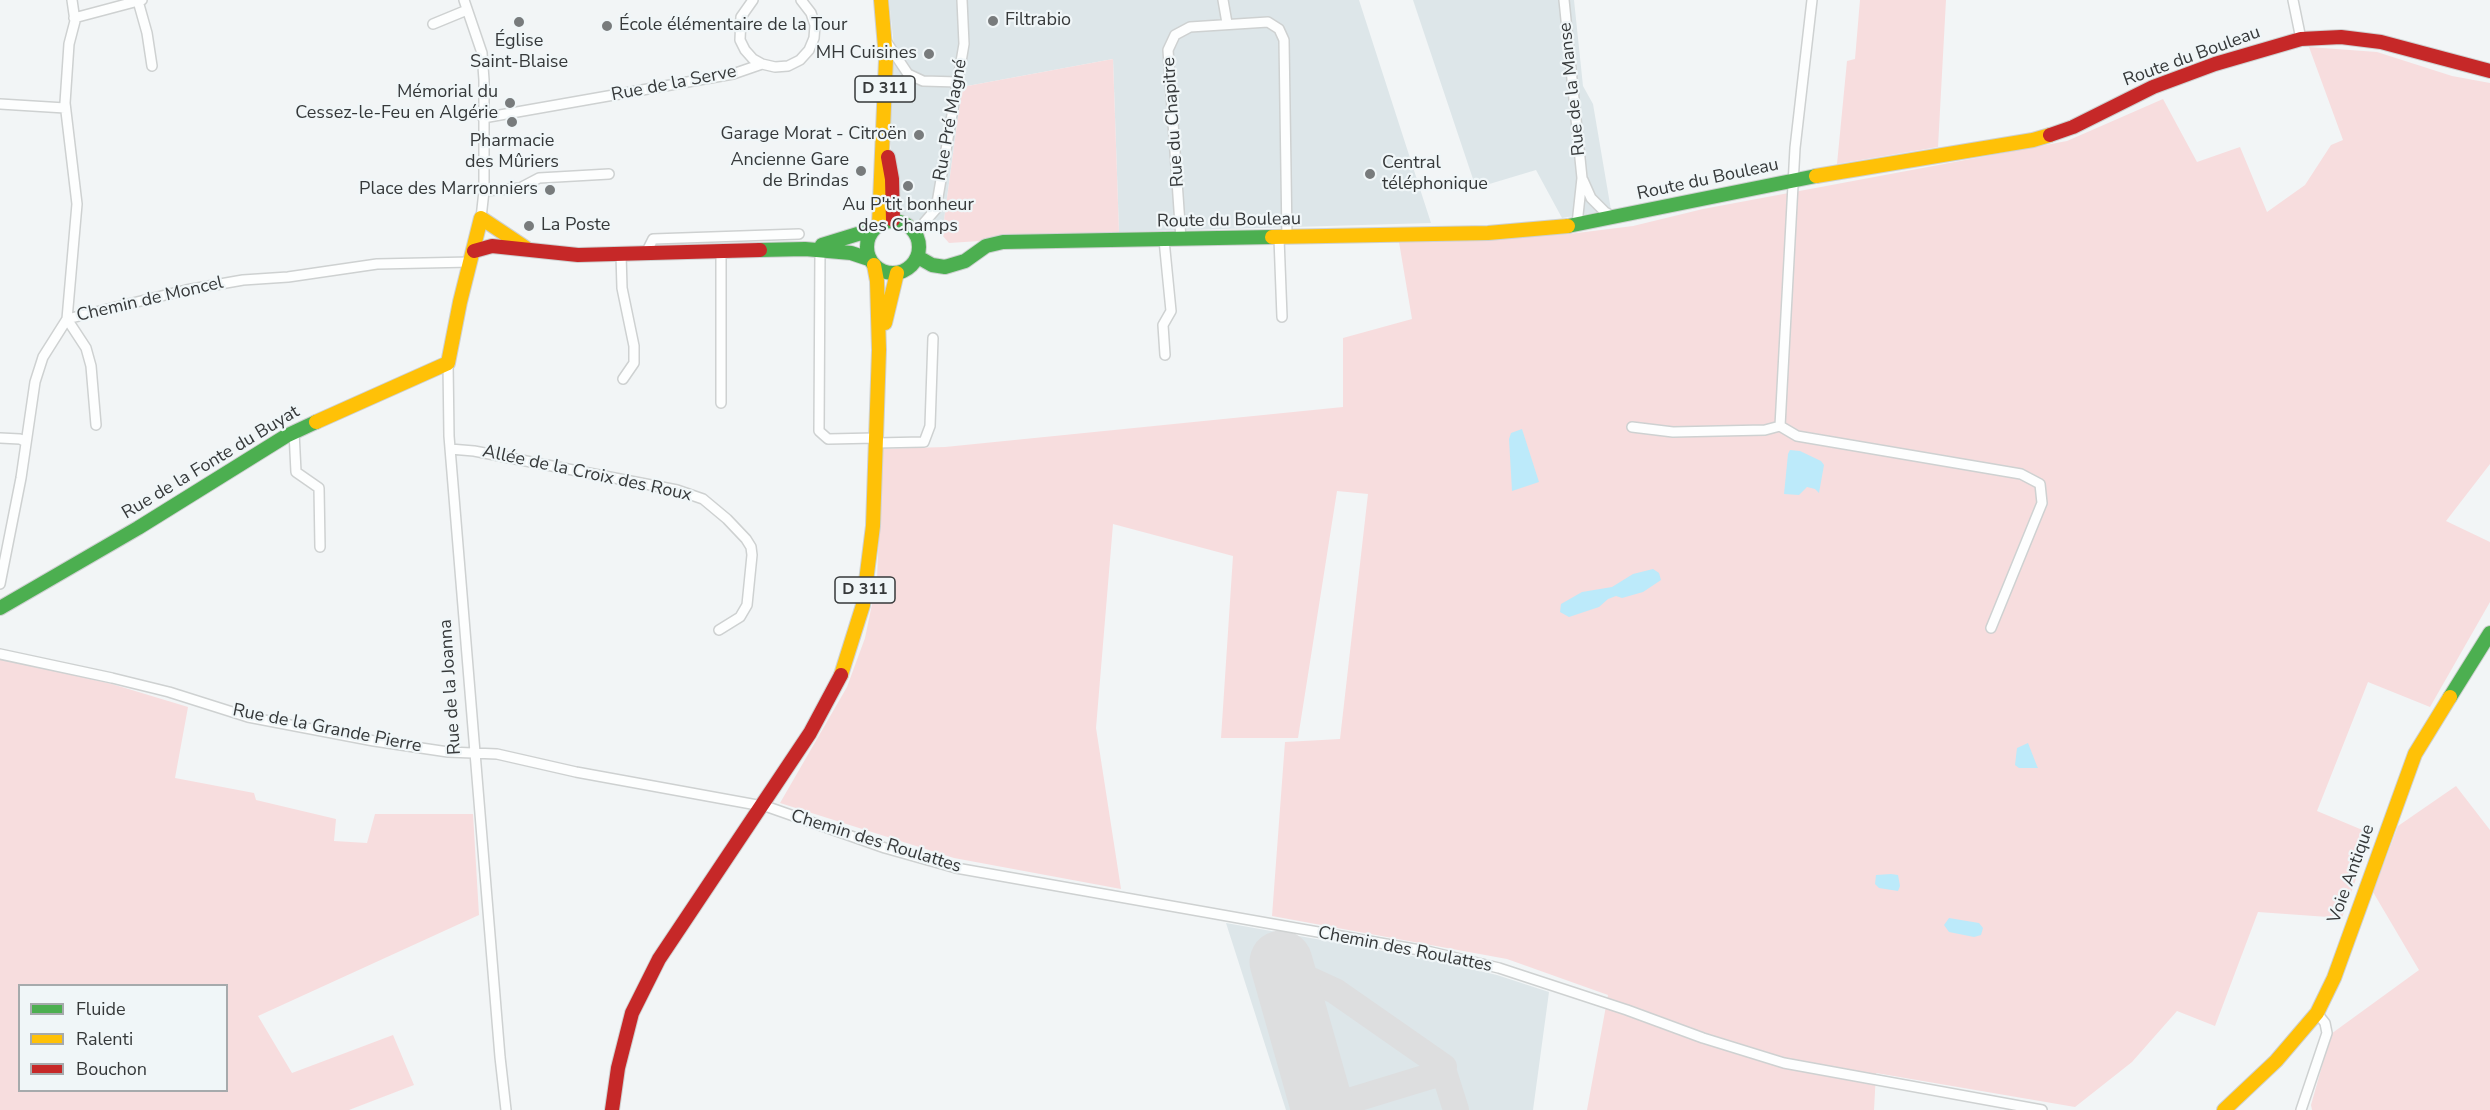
<!DOCTYPE html>
<html>
<head>
<meta charset="utf-8">
<style>
  body { margin:0 }
  #map { position:relative; width:2490px; height:1110px; overflow:hidden; background:#f2f5f6; font-family:"Nunito Sans",sans-serif }
  canvas { display:block }
  .legend { position:absolute; left:18px; top:984px; width:210px; height:108px; box-sizing:border-box; background:#f0f6f8; border:2px solid #a6aaac; margin:0; padding:8px 10px; list-style:none; font-size:18px; color:#36393a }
  .legend li { display:flex; align-items:center; gap:12px; height:30px }
  .legend b { width:30px; border:2px solid #a6aaac }
</style>
</head>
<body>
<div id="map">
<canvas width="2490" height="1110"></canvas>
<ul class="legend">
<li><b style="height:8px;background:#4caf50"></b>Fluide</li>
<li><b style="height:8px;background:#ffc107"></b>Ralenti</li>
<li><b style="height:8px;background:#c62828"></b>Bouchon</li>
</ul>
</div>
<script>
const c = document.querySelector('canvas').getContext('2d');
c.lineJoin = 'round';
function fill(path, color) {
  c.fillStyle = color;
  c.fill(path, 'evenodd');
}
function shape(rows) {
  const path = new Path2D();
  for (const r of rows) {
    if (r.length === 3) {
      path.moveTo(r[0] + r[2], r[1]);
      path.arc(r[0], r[1], r[2], 0, 2 * Math.PI);
      continue;
    }
    path.moveTo(r[0], r[1]);
    for (let i = 2; i < r.length; i += 2) path.lineTo(r[i], r[i + 1]);
  }
  return path;
}
function stroke(path, color, width, dash) {
  c.strokeStyle = color;
  c.lineWidth = width;
  c.lineCap = dash ? 'butt' : 'round';
  c.setLineDash(dash || []);
  c.stroke(path);
}
function label(font, color, halo, rows, align = 'center') {
  c.font = font + ' "Nunito Sans",sans-serif';
  c.lineWidth = 4.5;
  c.setLineDash([]);
  c.textBaseline = 'middle';
  c.strokeStyle = halo;
  c.fillStyle = color;
  for (const [text, x, y, turn = 0] of rows) {
    c.save();
    c.translate(x, y);
    c.rotate((+turn || 0) * Math.PI / 180);
    c.textAlign = isNaN(turn) ? turn : align;
    if (halo) c.strokeText(text, 0, 0);
    c.fillText(text, 0, 0);
    c.restore();
  }
}
fill(shape([
  [889,0,1359,0,1431,223,1119,232,1113,59,962,87,942,235,898,212,890,139,894,47],
  [1413,0,1574,0,1583,86,1593,104,1611,210,1562,218,1536,170,1476,188],
  [1226,923,1434,960,1497,975,1549,992,1533,1110,1286,1110]
]), '#dde6e9');
fill(shape([
  [1860,0,1946,0,1938,147,1837,164,1847,61,1855,59],
  [2309,47,2377,52,2452,76,2490,83,2490,464,2446,521,2490,542,2490,602,2430,707,2368,682,2317,811,2372,834,2342,918,2258,912,2215,1026,2177,1011,2132,1062,2075,1107,1876,1073,1874,1110,1587,1110,1608,995,1507,959,1272,916,1285,742,1340,739,1368,494,1337,491,1298,738,1221,738,1233,556,1113,524,1096,728,1121,889,954,858,780,803,847,687,865,638,877,580,882,449,945,447,1343,407,1343,338,1412,319,1399,242,1569,234,1633,226,1703,209,2067,141,2163,99,2197,162,2240,147,2267,212,2305,185,2331,145,2343,140],
  [1113,59,1119,232,949,243,942,235,962,87],
  [0,658,112,684,188,707,175,778,254,793,256,800,336,819,334,841,367,843,375,814,473,814,479,915,258,1016,292,1073,393,1035,414,1085,349,1110,0,1110],
  [20,986,226,986,226,1090,20,1090],
  [2456,786,2490,830,2490,1110,2312,1110,2311,1105,2331,1034,2419,970,2373,892,2398,826]
]), '#f7ddde');
fill(shape([
  [1522,429,1539,482,1512,491,1509,439,1511,433],
  [1790,450,1800,451,1821,461,1824,465,1819,493,1815,489,1807,487,1799,495,1784,494,1788,454],
  [1653,569,1659,573,1661,580,1643,592,1622,598,1616,596,1608,599,1599,607,1569,617,1560,612,1561,604,1582,592,1612,587,1633,574],
  [2028,743,2037,766,2038,768,2019,768,2015,765,2017,748],
  [1891,874,1898,875,1900,886,1898,891,1879,888,1875,884,1876,875],
  [1949,918,1979,923,1983,928,1981,935,1974,937,1949,932,1944,925]
]), '#bceafa');
stroke(shape([
  [1285,975,1311,980,1335,991,1444,1067],
  [1323,1109,1444,1072,1456,1110]
]), '#dddedf', 26);
stroke(shape([
  [1281,962,1323,1110]
]), '#dddedf', 63);
const street = shape([
  [72,0,75,21,69,44,65,103,77,204,67,319,86,348,91,366,96,425],
  [464,0,482,53,484,80,484,191,481,218],
  [753,0,741,17,740,40,745,50,753,59,762,64,775,67,788,66,800,60,809,50,814,38,815,25,811,13,801,0],
  [1223,0,1227,23],
  [1564,0,1582,178,1577,224],
  [1812,0,1795,148,1780,426,1797,436,2021,474,2040,484,2042,503,1991,628],
  [2293,0,2301,39],
  [138,1,147,33,152,66],
  [74,18,142,0],
  [433,24,467,10],
  [886,41,908,74,923,81,958,82],
  [0,104,65,108],
  [483,118,733,74,762,64],
  [1583,180,1591,198,1605,212,1614,217],
  [484,191,520,188,539,178,609,174],
  [916,232,936,209,964,44,962,0],
  [1279,238,1282,317],
  [1181,239,1168,50,1175,35,1190,27,1268,22,1279,29,1284,40,1287,238],
  [1164,240,1171,311,1163,325,1165,355],
  [820,250,819,431,828,439,876,438],
  [721,251,721,403],
  [646,253,653,239,799,234],
  [621,254,622,288,634,346,634,363,623,379],
  [448,363,449,436,500,1057,506,1110],
  [1632,427,1673,432,1765,430,1780,426],
  [294,432,296,472,319,488,320,547],
  [0,438,20,439,26,442],
  [876,443,924,442,930,426,933,338],
  [450,449,474,451,677,490,703,499,727,519,746,539,751,547,752,555,747,605,740,617,719,630],
  [0,584,21,478,35,382,43,357,67,319,186,290,243,280,288,277,377,264,471,262],
  [0,654,112,678,169,692,248,717,374,741,448,752,497,754,576,772,768,807,885,848,956,868,1431,952,1499,968,1627,1010,1703,1038,1784,1063,2042,1110],
  [2301,1110,2327,1033,2325,1023,2317,1013]
]);
const fast = shape([
  [893,247,26],
  [1568,226,1816,176],
  [822,245,874,229],
  [760,250,805,249,851,253,869,259],
  [918,257,932,265,945,267,965,261,986,246,1003,242,1272,237],
  [0,608,138,528,286,436,316,422],
  [2450,697,2490,633]
]);
const slow = shape([
  [1816,176,2033,140,2050,135],
  [879,224,886,59,881,0],
  [1272,237,1488,233,1568,226],
  [885,323,897,273],
  [316,422,448,363,460,302,481,218,526,248],
  [841,675,863,605,873,526,879,350,877,281,874,265],
  [2224,1110,2276,1061,2317,1013,2334,978,2415,754,2450,697]
]);
const jam = shape([
  [2050,135,2073,127,2153,87,2215,64,2301,39,2341,37,2381,42,2490,71],
  [888,157,892,179,893,220],
  [474,251,492,246,578,255,760,250],
  [612,1110,618,1068,632,1013,659,959,810,733,841,675]
]);
stroke(street, '#ced1d1', 12);
stroke(fast, '#ced1d1', 16);
stroke(slow, '#ced1d1', 16);
stroke(jam, '#ced1d1', 16);
stroke(street, '#fdfefe', 9);
stroke(fast, '#4caf50', 14);
stroke(slow, '#ffc107', 14);
stroke(jam, '#c62828', 14);
for (const [x, y, r, color] of [
  [993,21,6,"#787b7c"],
  [519,22,6,"#787b7c"],
  [607,26,6,"#787b7c"],
  [929,54,6,"#787b7c"],
  [510,103,6,"#787b7c"],
  [512,122,6,"#787b7c"],
  [919,135,6,"#787b7c"],
  [861,171,6,"#787b7c"],
  [1370,174,6,"#787b7c"],
  [908,186,6,"#787b7c"],
  [550,190,6,"#787b7c"],
  [529,226,6,"#787b7c"]
]) {
  const dot = new Path2D();
  dot.arc(x, y, r, 0, 2 * Math.PI);
  c.fillStyle = color;
  c.fill(dot);
  stroke(dot, '#f0f6f8', 2);
}
for (const [x, y, w] of [
  [885,89,60],
  [865,590,60]
]) {
  const box = new Path2D();
  box.roundRect(x - w / 2, y - 13, w, 26, 4.5);
  c.fillStyle = '#f0f6f8';
  c.fill(box);
  stroke(box, '#36393a', 1.5);
}
label('bold 16px', '#36393a', null, [
  ["D 311",885,89],
  ["D 311",865,590]
]);
label('18px', '#36393a', '#f0f6f8', [
  ["Filtrabio",1005,21,"left"],
  ["École élémentaire de la Tour",619,26,"left"],
  ["Église",519,42,"center"],
  ["Saint-Blaise",519,63,"center"],
  ["MH Cuisines",917,54],
  ["Mémorial du",498,93],
  ["Cessez-le-Feu en Algérie",498,114],
  ["Garage Morat - Citroën",907,135],
  ["Pharmacie",512,142,"center"],
  ["des Mûriers",512,163,"center"],
  ["Ancienne Gare",849,161],
  ["de Brindas",849,182],
  ["Central",1382,164,"left"],
  ["téléphonique",1382,185,"left"],
  ["Place des Marronniers",538,190],
  ["Au P'tit bonheur",908,206,"center"],
  ["des Champs",908,227,"center"],
  ["La Poste",541,226,"left"]
], 'right');
label('18px', '#36393a', '#f0f6f8', [
  ["Route du Bouleau",2192,57,-20],
  ["Rue de la Serve",674,84,-11],
  ["Rue de la Manse",1573,89,-96],
  ["Rue Pré Magné",951,120,-80],
  ["Rue du Chapitre",1174,122,-94],
  ["Route du Bouleau",1708,180,-12],
  ["Route du Bouleau",1229,221,-1],
  ["Chemin de Moncel",150,300,-13],
  ["Rue de la Fonte du Buyat",211,463,-31],
  ["Allée de la Croix des Roux",587,474,12],
  ["Rue de la Joanna",451,687,-94],
  ["Rue de la Grande Pierre",327,729,11],
  ["Chemin des Roulattes",876,842,17],
  ["Voie Antique",2352,874,-70],
  ["Chemin des Roulattes",1405,950,11]
]);
</script>
</body>
</html>
